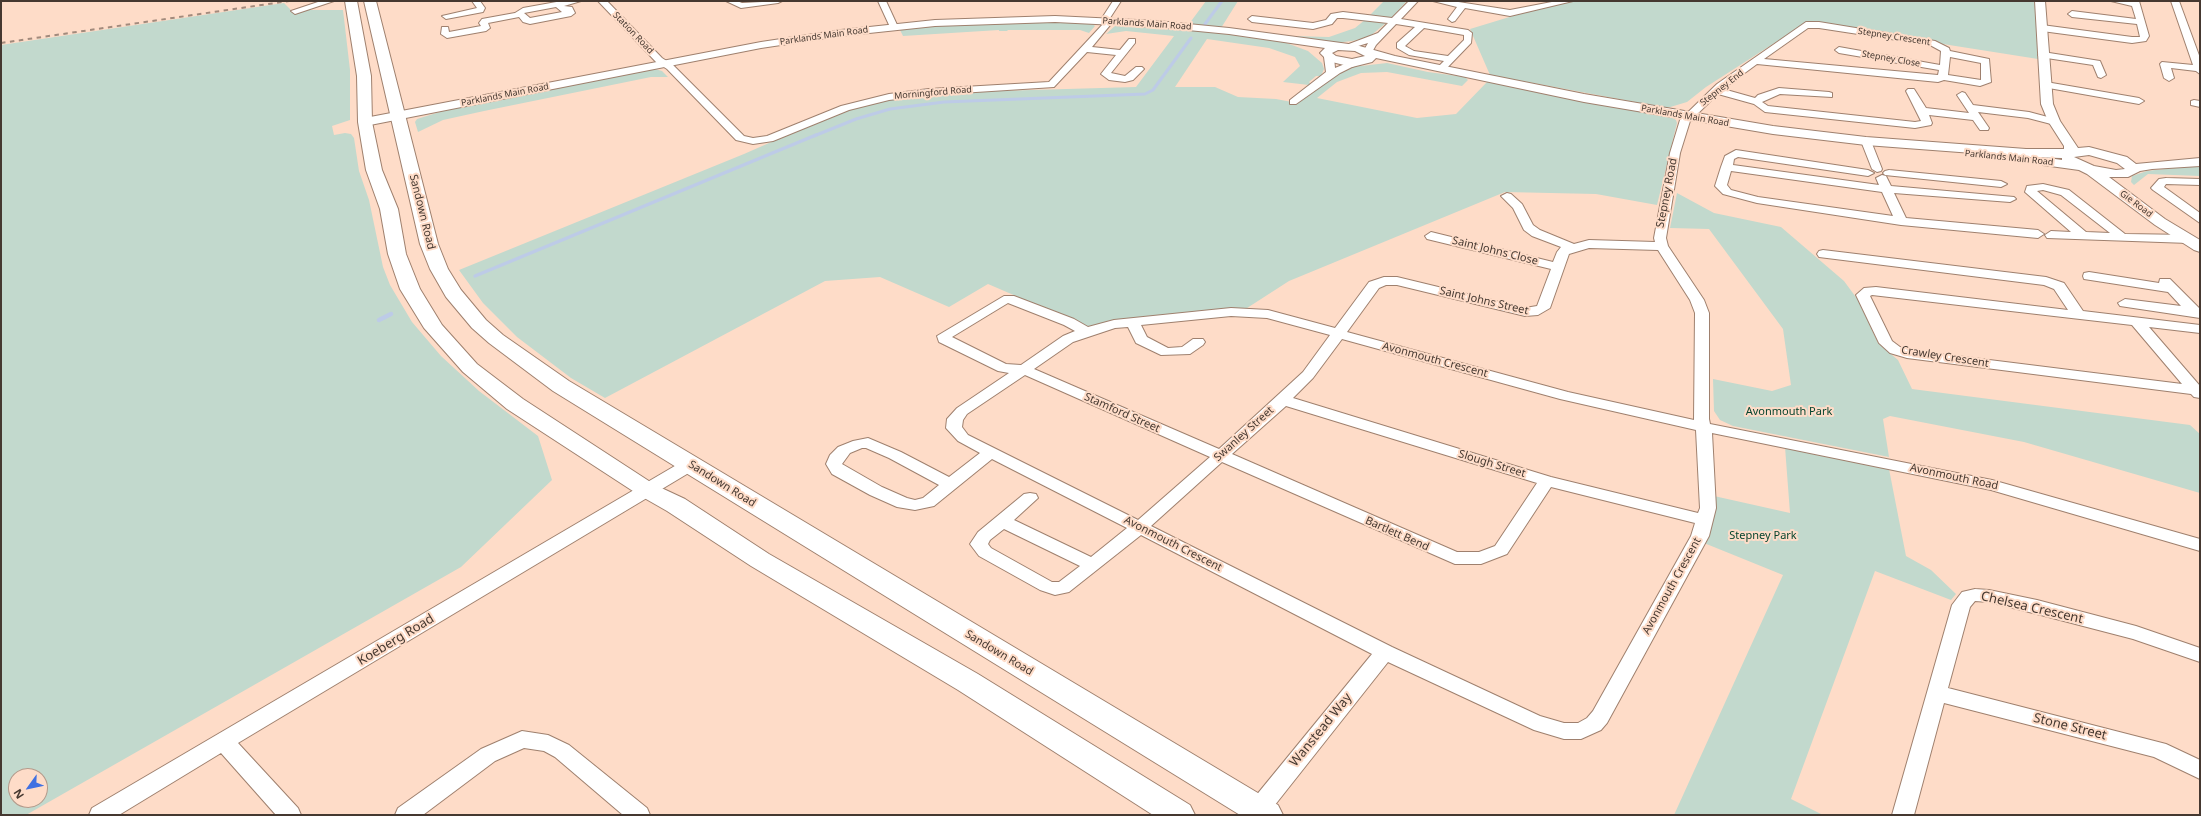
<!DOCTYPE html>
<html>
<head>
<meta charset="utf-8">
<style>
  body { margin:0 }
  #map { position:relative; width:2201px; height:816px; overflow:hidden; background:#fedcc8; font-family:"Noto Sans",sans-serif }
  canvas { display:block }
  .frame { position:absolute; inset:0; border:2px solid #453830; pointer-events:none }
  .north { position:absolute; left:8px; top:768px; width:40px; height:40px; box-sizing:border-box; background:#fedcc8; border:1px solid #b49a8b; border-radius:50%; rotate:237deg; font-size:11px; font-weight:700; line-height:16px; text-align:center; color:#453830 }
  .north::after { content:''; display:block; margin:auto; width:14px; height:18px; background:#4171e2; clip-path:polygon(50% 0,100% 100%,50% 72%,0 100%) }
</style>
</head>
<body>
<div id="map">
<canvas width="2201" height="816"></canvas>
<div class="frame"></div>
<div class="north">N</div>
</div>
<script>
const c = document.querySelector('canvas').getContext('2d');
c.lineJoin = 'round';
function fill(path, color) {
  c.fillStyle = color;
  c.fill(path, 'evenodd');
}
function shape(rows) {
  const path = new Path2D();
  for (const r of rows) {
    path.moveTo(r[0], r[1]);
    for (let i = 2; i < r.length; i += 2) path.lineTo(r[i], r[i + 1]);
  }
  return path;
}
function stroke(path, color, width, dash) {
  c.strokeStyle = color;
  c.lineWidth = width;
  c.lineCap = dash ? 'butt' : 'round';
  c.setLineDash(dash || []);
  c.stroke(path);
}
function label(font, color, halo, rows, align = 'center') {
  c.font = font + ' "Noto Sans",sans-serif';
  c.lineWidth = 4;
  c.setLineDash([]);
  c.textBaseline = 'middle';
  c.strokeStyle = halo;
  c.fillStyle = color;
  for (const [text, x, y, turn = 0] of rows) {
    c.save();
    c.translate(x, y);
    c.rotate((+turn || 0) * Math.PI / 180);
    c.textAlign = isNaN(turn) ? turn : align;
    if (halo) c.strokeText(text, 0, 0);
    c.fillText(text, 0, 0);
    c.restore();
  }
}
fill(shape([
  [1206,1,1238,1,1221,28,1189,24],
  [1384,1,1406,2,1391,18,1368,17],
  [1576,1,2036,1,2038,59,1816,24,1804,24,1706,87,1687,102,1667,108,1490,75,1470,29,1549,5],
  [284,3,291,10,343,10,350,70,350,120,332,126,334,135,345,133,351,134,354,138,359,171,369,200,383,267,390,285,412,322,441,356,479,391,538,436,552,480,461,567,26,815,1,815,1,45],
  [16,776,40,776,40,800,16,800],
  [1366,19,1386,23,1369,37,1352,41,1335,43,1291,36,1329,37,1355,28],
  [1050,22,1092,23,1095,26,1089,33,1080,30,1008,30,1007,31,999,31,999,30,903,36,899,28,954,24],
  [1116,25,1210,32,1284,42,1308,51,1322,63,1324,69,1321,76,1316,76,1309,82,1311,84,1309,85,1283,82,1300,66,1295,57,1269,48,1207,39,1175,87,1215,87,1238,97,1276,99,1297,103,1340,72,1352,67,1387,63,1428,72,1465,77,1468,80,1462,86,1387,72,1361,73,1337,82,1317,98,1417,118,1456,114,1488,81,1669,116,1676,120,1677,123,1657,205,1596,194,1505,192,1289,281,1244,310,1115,321,1088,327,988,284,949,307,880,277,825,281,605,398,571,378,517,337,483,303,459,270,744,154,835,114,868,104,927,93,1136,87,1174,36,1126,31,1106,34],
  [655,69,662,71,668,77,651,77,484,111,443,120,418,132,415,122,417,119,443,111],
  [2200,165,2200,176,2148,174,2134,185,2131,182,2132,176,2147,171],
  [1677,193,1714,213,1781,227,1844,281,1858,300,1878,343,1898,360,1912,389,2190,425,2200,434,2200,493,2024,442,1890,416,1883,419,1889,457,1733,426,1720,420,1714,411,1713,379,1772,391,1791,385,1783,329,1709,229,1670,228],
  [1785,447,1889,469,1906,556,1931,570,1956,594,1951,600,1875,571,1791,799,1823,815,1674,815,1783,575,1704,543,1713,522,1714,496,1790,513]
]), '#c2d9cd');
stroke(shape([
  [1205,24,1222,1],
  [814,136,856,119,890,109,944,102,1145,94,1153,90,1191,38]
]), '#bdcbe7', 3);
stroke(shape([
  [475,276,816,135]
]), '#bdcbe7', 3.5);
stroke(shape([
  [379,320,391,314]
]), '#bdcbe7', 4.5);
const minor = shape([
  [321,1,334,1,295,14,291,11,321,1],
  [472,1,480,1,485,8,483,12,446,19,442,16,477,8,472,1],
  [562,1,581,1,564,6,572,7,575,13,571,16,530,24,523,22,519,17,488,23,490,28,486,31,447,38,441,34,442,27,448,27,449,32,481,26,479,23,482,19,515,13,523,8,562,1],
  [556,7,562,12,530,18,524,13,556,7],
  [598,1,607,1,662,58,673,65,744,136,753,138,767,136,841,106,889,94,929,89,1049,82,1103,24,1102,18,1113,1,1121,1,1110,18,1111,24,1092,47,1120,50,1129,39,1135,39,1135,43,1111,73,1125,76,1136,67,1142,67,1144,69,1133,80,1125,82,1109,80,1101,74,1116,55,1087,52,1054,87,929,95,889,100,849,110,773,141,753,144,736,140,667,69,656,62,598,1],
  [726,1,737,1,742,3,782,1,778,3,741,8,726,1],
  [878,1,886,1,898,27,897,29,890,27,878,1],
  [1409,1,1418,1,1401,19,1468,30,1472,33,1471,43,1444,71,1438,71,1436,69,1444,61,1409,55,1397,48,1397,43,1415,27,1396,24,1376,45,1371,54,1368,55,1363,52,1368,43,1345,50,1341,47,1378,33,1388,23,1343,18,1337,18,1332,24,1313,29,1252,22,1248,19,1252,16,1313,23,1326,20,1331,14,1343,12,1392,18,1409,1],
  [1424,28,1464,35,1464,40,1448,56,1414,51,1405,46,1424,28],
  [1433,1,1452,1,1510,10,1557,1,1573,1,1510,16,1465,8,1455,21,1452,22,1448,19,1457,7,1433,1],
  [2111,1,2139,1,2149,36,2146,41,2132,43,2042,31,2038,28,2042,25,2132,37,2140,37,2137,24,2072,17,2068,14,2072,11,2136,19,2132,6,2111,1],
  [2171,1,2179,1,2200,58,2200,74,2196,71,2171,68,2174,78,2169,81,2164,78,2160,64,2162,62,2193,65,2171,1],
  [1806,22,1819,22,1935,41,1949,48,1950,51,1989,59,1991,82,1980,86,1944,80,1938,82,1757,64,1723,89,1755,98,1758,95,1779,88,1829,92,1832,93,1832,97,1780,94,1762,102,1768,106,1915,122,1921,121,1906,91,1908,89,1914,89,1926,108,1969,113,1957,95,1962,92,1965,93,1973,105,2029,112,2059,120,2060,122,2055,125,2028,118,1978,112,1989,128,1988,130,1980,130,1973,120,1929,115,1932,123,1931,125,1915,128,1765,112,1754,104,1718,94,1690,121,1680,153,1666,238,1668,246,1704,300,1709,313,1709,419,1710,424,1992,480,2200,539,2200,551,1991,490,1712,433,1716,508,1709,536,1607,723,1601,730,1581,739,1564,739,1534,730,1388,662,1267,815,1250,815,1247,810,1250,803,1372,654,1141,535,1069,592,1055,595,1040,590,979,556,970,544,978,532,1024,494,1030,493,1036,494,1038,498,1014,520,1091,557,1127,528,992,459,934,506,915,510,897,507,870,495,832,474,826,464,830,455,838,447,853,441,868,438,901,452,949,477,980,453,958,441,946,428,947,419,957,408,1009,373,998,371,939,342,937,336,1004,296,1014,296,1074,319,1088,327,1114,320,1231,308,1268,310,1335,328,1369,282,1384,277,1397,277,1525,308,1537,306,1551,269,1427,239,1425,236,1431,232,1553,262,1557,252,1561,247,1532,236,1524,230,1513,208,1501,196,1507,193,1511,194,1522,204,1533,225,1540,230,1574,244,1589,240,1655,242,1654,238,1670,153,1680,120,1717,84,1806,22],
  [1808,28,1819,28,1930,45,1941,51,1940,65,1839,47,1835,50,1839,53,1939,70,1938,75,1764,59,1808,28],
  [1950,57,1981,63,1981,80,1948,75,1950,57],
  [1589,248,1658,250,1690,300,1695,313,1694,420,1568,392,1347,332,1379,288,1386,285,1397,285,1525,316,1538,315,1550,308,1569,254,1589,248],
  [1008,303,1064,325,1075,331,1063,336,1021,365,1006,364,952,337,1008,303],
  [1231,316,1267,318,1330,335,1303,372,1219,449,1034,369,1073,342,1115,328,1128,327,1136,343,1161,355,1190,354,1203,345,1205,342,1203,339,1193,339,1182,347,1168,348,1147,337,1141,325,1231,316],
  [1342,339,1560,399,1696,430,1700,508,1698,513,1551,477,1293,398,1313,378,1342,339],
  [1025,375,1210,457,1138,520,968,435,962,427,963,420,967,414,1025,375],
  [1286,406,1537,483,1495,546,1479,552,1457,552,1232,454,1286,406],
  [862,448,866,448,889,458,939,485,923,498,915,500,907,498,882,487,842,464,850,453,862,448],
  [1222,462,1455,564,1481,564,1507,554,1551,487,1695,523,1691,536,1593,711,1587,718,1578,723,1564,723,1540,716,1392,647,1151,526,1222,462],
  [1004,529,1080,566,1059,582,1052,582,991,548,988,544,990,540,1004,529],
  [2043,52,2100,61,2106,75,2101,78,2098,77,2093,65,2040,57,2038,55,2043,52],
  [1329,54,1334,57,1335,68,1357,59,1362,62,1340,73,1296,104,1290,104,1290,100,1326,72,1324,57,1329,54],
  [2046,82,2139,98,2144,101,2139,104,2043,87,2043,83,2046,82],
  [2194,100,2200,101,2200,107,2191,105,2191,101,2194,100],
  [1866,138,1871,141,1882,169,1881,171,1877,172,1872,169,1861,141,1866,138],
  [1736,150,1868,170,1874,173,1868,176,1738,157,1734,159,1733,165,1879,185,1876,178,1882,175,1886,176,1891,186,2014,197,2016,199,2010,202,1894,193,1906,218,2038,230,2044,234,2038,238,1901,225,1757,203,1723,194,1715,186,1721,167,1725,156,1736,150],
  [1731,171,1882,192,1893,216,1758,197,1731,190,1727,185,1731,171],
  [1889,170,2001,181,2007,184,2001,187,1885,175,1883,173,1885,171,1889,170],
  [2166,178,2200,179,2200,185,2166,184,2164,187,2200,213,2200,223,2153,190,2151,188,2159,179,2166,178],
  [2043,184,2069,190,2125,234,2189,235,2195,239,2189,243,2047,238,2045,235,2051,231,2071,232,2025,192,2027,186,2043,184],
  [2043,190,2061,195,2110,233,2086,232,2037,191,2043,190],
  [1823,250,2046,277,2064,283,2083,311,2200,325,2200,333,2149,327,2200,386,2200,398,2194,397,2191,394,1907,358,1890,353,1879,343,1856,295,1864,288,1876,287,2068,310,2054,289,2044,285,1819,257,1817,254,1819,251,1823,250],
  [1872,295,2132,325,2182,384,1909,350,1900,347,1892,341,1870,296,1872,295],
  [2089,272,2159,283,2160,279,2170,279,2200,309,2200,318,2120,306,2118,303,2125,299,2181,306,2168,292,2084,279,2083,276,2084,273,2089,272],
  [691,459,697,460,699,464,697,468,238,743,298,808,301,815,276,815,221,753,119,815,89,815,92,808,685,460,691,459],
  [1975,589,1989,590,2037,600,2136,626,2200,648,2200,662,2133,639,2037,614,1989,602,1975,601,1970,607,1948,688,2166,744,2200,760,2200,779,2154,757,1944,703,1914,815,1892,815,1952,605,1962,592,1975,589],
  [522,731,548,735,569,745,647,808,650,815,623,815,555,757,544,751,524,748,495,761,423,815,395,815,398,808,481,749,522,731]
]);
const tertiary = shape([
  [2035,1,2045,1,2053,104,2060,121,2078,148,2089,147,2127,157,2136,164,2200,158,2200,166,2152,169,2140,171,2128,177,2109,177,2165,219,2200,240,2200,252,2194,250,2155,225,2087,174,2079,170,2043,165,2041,162,2048,158,2062,160,2062,158,2026,157,1866,145,1773,134,1584,102,1376,58,1372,62,1352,67,1328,61,1320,53,1325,48,1229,34,1157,27,1055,22,935,26,841,36,761,48,365,126,359,122,365,118,761,42,841,30,935,20,1055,16,1157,21,1229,28,1356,45,1395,56,1584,94,1773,126,1866,137,2026,149,2064,149,2064,146,2048,121,2041,104,2035,1],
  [1338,50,1355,51,1365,56,1352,59,1336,56,1332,53,1338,50],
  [2089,155,2117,163,2125,169,2116,170,2094,166,2074,157,2089,155]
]);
const secondary = shape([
  [345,1,357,1,371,76,372,122,382,170,398,209,406,254,420,289,442,325,477,364,523,399,655,485,685,499,769,554,978,674,1190,805,1195,815,1153,815,958,690,751,566,667,511,639,495,507,409,463,372,424,328,400,289,388,254,380,209,366,170,358,122,357,76,345,1],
  [364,1,376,1,438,244,448,269,461,290,486,320,503,335,569,381,1278,805,1283,815,1240,815,553,391,489,343,472,328,446,297,430,269,420,244,364,1]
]);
stroke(minor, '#9f806e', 2);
stroke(tertiary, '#9f806e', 2);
stroke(secondary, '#9f806e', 2);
fill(minor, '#fff');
fill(tertiary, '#fff');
fill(secondary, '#fff');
stroke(shape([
  [1,43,289,1]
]), '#a28a7c', 2, [4.5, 4.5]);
label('9px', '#453830', '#fedcc8', [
  ["Parklands Main Road",1147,24,4],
  ["Station Road",633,33,46],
  ["Parklands Main Road",824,36,-8],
  ["Stepney Crescent",1894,37,9],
  ["Stepney Close",1891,59,10],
  ["Stepney End",1722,88,-38],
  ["Morningford Road",933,93,-5],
  ["Parklands Main Road",505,95,-11],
  ["Parklands Main Road",1685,116,10],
  ["Parklands Main Road",2009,158,6],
  ["Gie Road",2136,204,37]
]);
label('11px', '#453830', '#fedcc8', [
  ["Stepney Road",1667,193,-79],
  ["Sandown Road",422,212,76],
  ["Saint Johns Close",1495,251,14],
  ["Saint Johns Street",1484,301,13],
  ["Crawley Crescent",1945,357,9],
  ["Avonmouth Crescent",1435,360,15],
  ["Stamford Street",1122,413,24],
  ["Swanley Street",1244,434,-42],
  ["Slough Street",1492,464,17],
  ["Avonmouth Road",1954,477,12],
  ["Sandown Road",722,484,32],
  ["Bartlett Bend",1397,534,24],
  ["Avonmouth Crescent",1173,544,27],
  ["Avonmouth Crescent",1672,586,-61],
  ["Sandown Road",999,653,31]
]);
label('11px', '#06442e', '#fedcc8', [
  ["Avonmouth Park",1789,412],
  ["Stepney Park",1763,536]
]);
label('13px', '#453830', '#fedcc8', [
  ["Chelsea Crescent",2032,608,13],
  ["Koeberg Road",396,640,-31],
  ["Stone Street",2070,727,14],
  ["Wanstead Way",1321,730,-51]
]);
</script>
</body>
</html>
